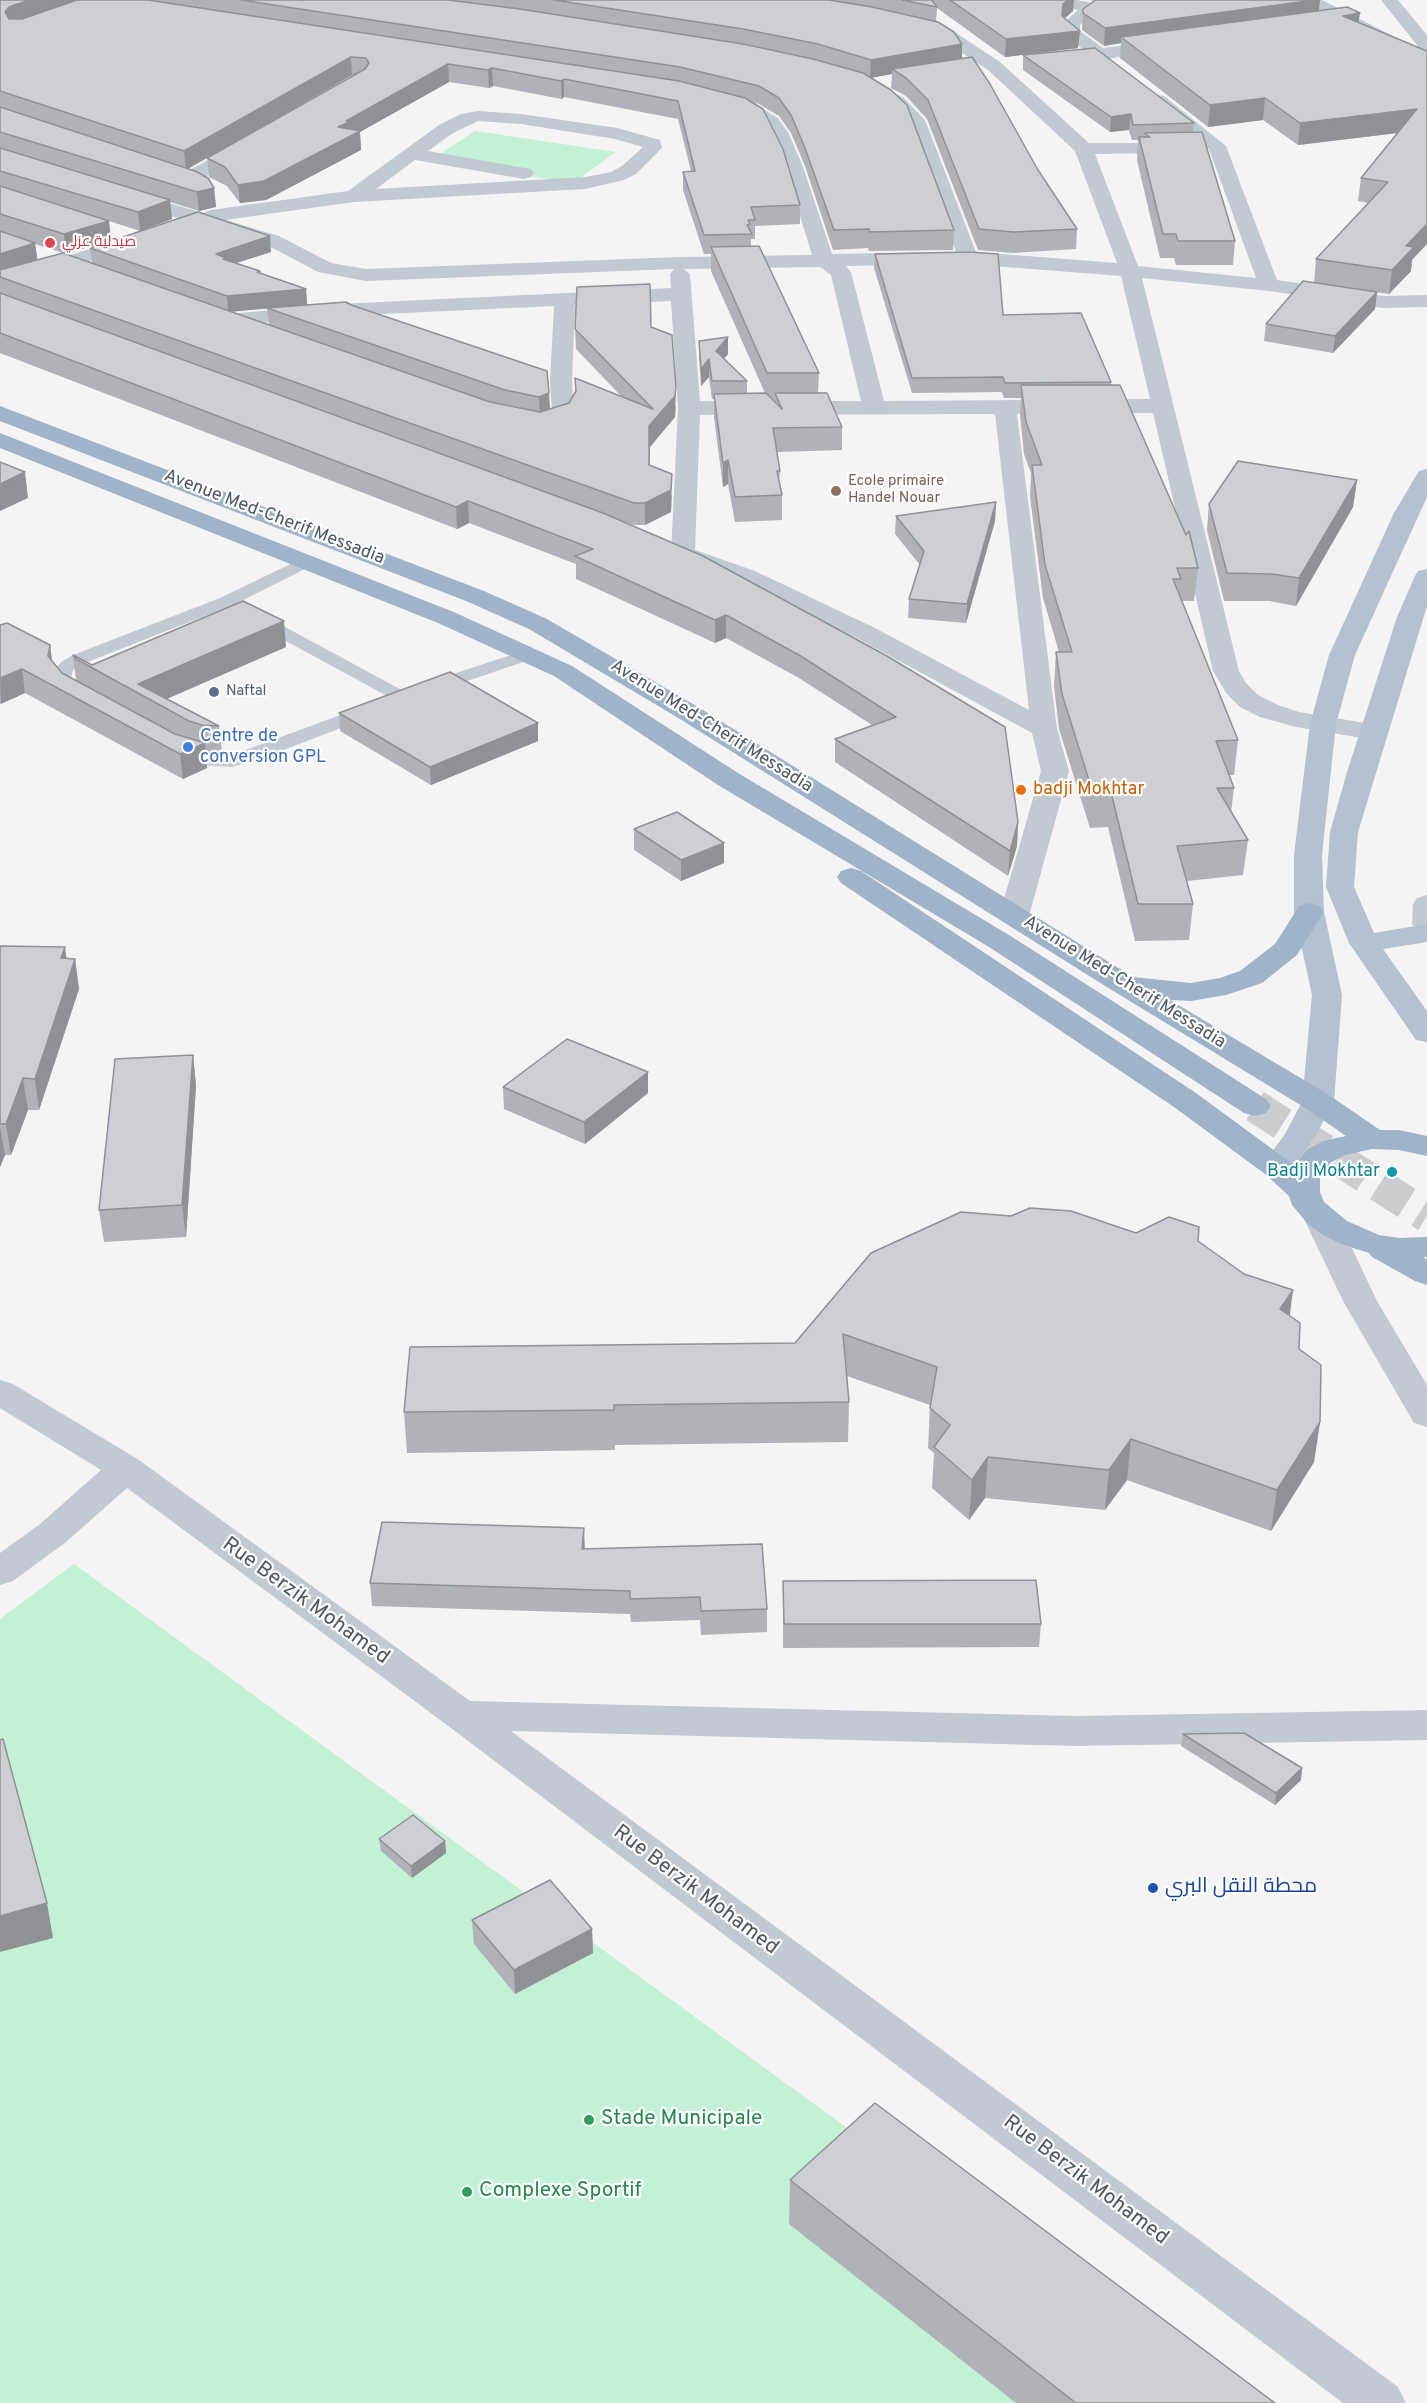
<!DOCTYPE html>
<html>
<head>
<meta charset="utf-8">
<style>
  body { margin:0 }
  canvas { display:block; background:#f5f3f3 }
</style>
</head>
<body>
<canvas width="1427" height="2403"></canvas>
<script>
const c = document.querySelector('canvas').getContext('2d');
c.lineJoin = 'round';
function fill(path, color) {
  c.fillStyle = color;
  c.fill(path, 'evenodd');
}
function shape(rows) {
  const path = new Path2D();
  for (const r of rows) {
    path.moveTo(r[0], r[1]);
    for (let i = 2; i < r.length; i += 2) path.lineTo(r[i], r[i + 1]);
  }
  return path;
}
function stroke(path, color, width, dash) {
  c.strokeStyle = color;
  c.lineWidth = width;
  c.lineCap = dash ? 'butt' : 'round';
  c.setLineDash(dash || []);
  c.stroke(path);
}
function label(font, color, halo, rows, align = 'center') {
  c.font = font + ' Overpass,Cairo,sans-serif';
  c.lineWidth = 4.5;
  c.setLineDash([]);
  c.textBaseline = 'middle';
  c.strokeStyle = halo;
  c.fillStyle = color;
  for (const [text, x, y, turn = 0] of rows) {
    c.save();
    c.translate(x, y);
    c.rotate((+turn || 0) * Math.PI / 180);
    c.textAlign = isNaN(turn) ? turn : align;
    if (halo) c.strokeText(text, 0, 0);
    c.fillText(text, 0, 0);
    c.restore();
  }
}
fill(shape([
  [475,131,616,152,573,183,431,160],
  [74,1564,1224,2403,0,2403,0,1619]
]), '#c3f1d5');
stroke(shape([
  [1255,1106,1427,1216]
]), '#caccce', 33, [33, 16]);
fill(shape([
  [305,557,311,558,313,562,311,566,239,602,409,694,412,698,409,702,260,759,232,767,201,765,173,754,170,750,173,746,179,745,204,754,232,755,389,697,225,608,85,663,73,670,71,678,85,691,88,695,85,699,79,700,66,695,53,679,53,673,61,662,73,655,220,598,305,557],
  [529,649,535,650,538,654,535,658,438,691,432,692,426,691,423,687,426,683,529,649]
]), '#c1cad2');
fill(shape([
  [1043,0,1077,0,1098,4,1100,8,1098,12,1080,25,1080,31,1103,48,1165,40,1171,41,1174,45,1171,49,1165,50,1101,60,1059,64,1053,63,1050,59,1053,55,1084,50,1063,33,1063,23,1078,10,1045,4,1043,0],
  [1301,0,1322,0,1427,53,1427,65,1303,4,1301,0],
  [1381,0,1398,0,1427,35,1427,51,1421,50,1381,0],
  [923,22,950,29,1000,62,1089,143,1188,143,1190,147,1188,151,1181,153,1095,154,1138,266,1256,278,1209,149,1152,104,1149,100,1152,96,1158,95,1164,96,1226,146,1277,280,1383,296,1427,295,1427,307,1383,308,1269,291,1142,278,1239,671,1246,683,1258,695,1278,705,1299,712,1383,726,1387,732,1383,738,1374,740,1296,727,1260,717,1240,707,1226,693,1213,671,1153,413,1084,413,1076,411,1073,406,1076,401,1084,399,1150,399,1121,276,968,264,846,266,851,272,884,401,1026,400,1034,402,1037,407,1034,412,1017,414,1057,729,1069,771,1029,916,1024,922,1014,925,1004,922,999,916,1041,771,1032,733,857,638,737,581,674,559,671,554,678,408,671,301,575,305,572,381,574,412,568,423,562,426,529,430,521,428,518,423,521,418,549,415,552,412,550,381,554,306,339,316,226,326,198,316,195,312,198,308,205,306,228,314,339,304,671,288,670,274,674,269,366,281,318,272,265,244,121,201,118,197,121,193,128,191,203,213,211,210,348,191,439,125,461,114,478,111,521,114,617,128,660,140,662,148,636,174,624,180,585,189,354,202,225,220,279,236,331,263,366,269,680,257,812,255,785,167,771,134,765,126,746,114,723,107,720,103,723,99,729,98,758,106,778,118,789,134,803,167,832,254,956,252,908,122,892,106,868,91,865,87,868,83,874,82,904,98,925,120,976,252,1117,263,1075,151,988,70,938,37,917,31,914,27,917,23,923,22],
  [478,121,521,124,615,139,643,147,622,166,611,172,585,177,376,189,415,160,524,179,531,177,534,173,531,169,428,151,453,133,478,121],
  [820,267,831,275,861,401,700,401,690,274,684,269,820,267],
  [995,414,1029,710,875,628,755,571,695,550,700,415,995,414],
  [248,139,255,141,257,145,255,149,196,182,189,184,182,182,179,178,182,174,248,139],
  [133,236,140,238,143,242,140,246,0,289,0,276,133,236],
  [1427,895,1427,933,1417,930,1412,924,1413,904,1417,898,1427,895],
  [0,1380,13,1384,139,1460,470,1701,1076,1716,1427,1710,1427,1740,1076,1746,511,1731,1398,2387,1406,2403,1343,2403,447,1725,127,1488,66,1542,13,1581,0,1585,0,1553,40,1524,101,1470,0,1408,0,1380]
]), '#c1cad2');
fill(shape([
  [1320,1207,1332,1210,1337,1217,1377,1301,1427,1385,1427,1427,1414,1423,1343,1301,1303,1217,1308,1210,1320,1207]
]), '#c1cad2');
fill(shape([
  [1427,469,1427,497,1355,655,1336,724,1322,855,1324,912,1342,995,1334,1102,1316,1135,1289,1174,1277,1177,1265,1174,1261,1167,1285,1134,1302,1102,1312,995,1294,912,1294,855,1310,724,1329,655,1394,513,1419,471,1427,469],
  [1427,569,1427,606,1358,832,1354,887,1374,933,1427,924,1427,942,1383,949,1427,1011,1427,1042,1416,1040,1349,943,1326,887,1330,832,1347,772,1397,617,1415,576,1418,571,1427,569]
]), '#b3c2d1');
fill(shape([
  [0,406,484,591,547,619,698,707,1133,977,1191,983,1220,978,1240,971,1275,944,1299,906,1309,903,1319,906,1324,912,1297,955,1262,983,1226,995,1191,1001,1170,1000,1329,1095,1380,1130,1399,1130,1427,1136,1427,1156,1399,1150,1372,1149,1345,1155,1330,1163,1320,1179,1320,1192,1324,1202,1347,1221,1379,1235,1399,1238,1427,1237,1427,1257,1423,1257,1427,1260,1427,1285,1415,1281,1372,1257,1369,1253,1341,1244,1323,1235,1308,1224,1292,1205,1289,1196,1265,1174,1174,1107,841,883,837,877,841,871,851,868,861,871,1196,1093,1294,1165,1308,1149,1323,1141,1346,1136,1307,1109,1110,989,680,719,529,629,466,601,0,421,0,406],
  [0,433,456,613,572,666,738,773,1009,935,1266,1099,1271,1106,1266,1113,1255,1116,1244,1113,989,947,718,785,554,676,438,623,0,448,0,433]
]), '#9fb4c9');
fill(shape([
  [0,0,1074,0,1073,11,1065,18,1078,48,1005,57,937,8,936,22,962,44,962,58,1077,229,1076,249,1013,253,978,250,927,119,906,96,891,88,892,74,870,78,954,230,953,250,869,251,868,248,833,250,805,166,791,133,779,116,759,104,752,102,800,205,800,224,755,226,755,239,751,239,751,246,819,373,818,393,842,427,842,450,777,452,780,471,779,483,782,495,782,520,735,522,728,484,723,487,714,417,714,399,712,399,709,377,701,386,699,358,699,341,728,337,728,354,724,359,747,381,747,393,765,393,711,271,711,254,704,254,683,190,683,172,691,171,678,119,564,97,562,99,493,86,489,88,449,82,360,132,361,150,266,200,240,203,227,186,209,177,207,158,355,75,352,75,187,169,214,188,216,207,199,211,170,202,172,219,140,231,109,221,111,240,66,254,35,244,37,260,92,263,90,248,271,252,236,263,260,271,260,273,306,289,307,305,351,305,547,371,550,409,569,403,575,392,575,378,621,396,576,349,575,329,651,327,676,408,675,417,650,447,649,465,672,495,671,512,645,525,634,525,615,518,887,656,1018,822,1017,846,1008,876,835,762,835,739,872,725,799,678,726,638,715,643,576,579,576,564,469,523,457,529,0,353],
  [267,308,269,324,230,312],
  [1088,0,1320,0,1319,10,1358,22,1427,51,1411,271,1389,294,1346,288,1377,292,1375,309,1333,353,1264,341,1266,324,1314,283,1316,259,1369,203,1358,201,1361,178,1397,133,1298,145,1263,120,1208,127,1120,58,1121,43,1104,46,1082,30,1083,9,1095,1],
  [1023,55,1194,123,1193,132,1235,241,1233,265,1176,265,1174,258,1160,258,1137,160,1138,140,1132,140,1129,130,1110,132,1023,70],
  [875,254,1003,315,1111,382,1111,385,1198,568,1194,601,1182,601,1238,740,1234,775,1229,775,1234,788,1231,813,1248,840,1243,875,1187,881,1193,904,1189,940,1135,941,1108,827,1090,828,1059,729,1054,686,1056,652,1059,652,1043,598,1030,497,1031,473,1024,454,1020,415,1021,398,1004,398,1002,392,912,393,874,268],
  [1357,480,1353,507,1296,606,1269,601,1224,601,1207,530,1209,504],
  [996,502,995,521,966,623,908,618,909,599,920,565,895,534,896,516],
  [0,625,50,645,52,661,62,673,76,680,73,655,92,665,286,647,167,699,219,726,222,752,206,752,207,768,183,779,25,693,0,704],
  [339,713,538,723,538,741,431,785,340,731],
  [634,829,724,843,724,863,681,881,634,850],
  [0,946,67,959,75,959,79,989,39,1110,28,1110,11,1155,5,1155,0,1167],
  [193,1055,196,1086,186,1237,104,1242,99,1210],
  [503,1087,648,1093,585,1144,504,1109],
  [1136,1233,1198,1241,1290,1316,1320,1422,1314,1462,1271,1531,1127,1480,1105,1510,985,1498,969,1520,932,1488,934,1453,928,1448,930,1405,847,1376,849,1402,848,1442,615,1445,615,1450,407,1453,404,1412,795,1343],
  [585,1549,767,1609,767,1632,701,1635,700,1620,631,1622,630,1614,372,1606,370,1583],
  [783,1581,1041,1624,1039,1647,783,1648],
  [1183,1734,1302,1768,1301,1780,1275,1805,1181,1746],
  [379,1839,445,1841,446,1853,412,1878,381,1851],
  [472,1920,592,1929,593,1953,515,1994,474,1944],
  [790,2180,1275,2403,1016,2403,789,2224]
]), '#b0b2b7');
fill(shape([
  [29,0,81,0,7,29,5,12,9,7],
  [1068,0,1074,0,1073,11,1062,21,1063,4],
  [1315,0,1320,0,1318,16,1121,37,1121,43,1104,46,1105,28],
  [1360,13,1357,33,1343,16],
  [1080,31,1078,48,1005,57,1006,39],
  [962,44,962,62,892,69,892,74,870,78,871,60],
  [351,57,352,75,186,170,184,151],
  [448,64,449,82,360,132,361,150,266,200,240,203,238,185,346,121],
  [492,68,493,86,489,88,488,70],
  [564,79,564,97,562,99,561,81],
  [1265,98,1263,120,1208,127,1210,105],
  [1417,109,1414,131,1298,145,1300,123],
  [1131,114,1129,130,1110,132,1111,117],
  [214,188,216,207,199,211,197,192],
  [170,200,172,219,140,231,138,212],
  [109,221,111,240,66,254,64,234],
  [1427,224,1427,244,1412,260,1411,271,1389,294,1392,270,1406,246],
  [270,236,271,252,227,266,216,254],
  [35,243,38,263,0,274,0,254],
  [306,289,307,305,228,312,227,296],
  [1377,292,1375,309,1333,353,1335,336],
  [728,337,728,354,716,368,716,351],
  [709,359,709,377,701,386,701,369],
  [676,387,675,417,650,447,649,487,649,426],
  [549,393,550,411,540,415,539,397],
  [728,460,728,484,723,487,723,463],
  [25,472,28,498,0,511,0,484],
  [672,474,671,512,645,525,645,503],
  [1357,480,1353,507,1296,606,1299,578],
  [468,501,469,523,457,529,456,507],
  [996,502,995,521,966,623,967,604],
  [726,615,726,638,715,643,715,620],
  [284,621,286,647,157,703,138,684],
  [50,645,53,669,48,656],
  [22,669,25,693,1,704,0,678],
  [538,723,538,741,431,785,430,767],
  [205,743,207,768,183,779,180,754],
  [1018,822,1017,846,1008,876,1010,851],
  [724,843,724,863,681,881,681,860],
  [65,947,69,975,75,959,79,989,39,1110,35,1079,61,958],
  [193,1055,196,1086,186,1237,182,1205],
  [648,1072,648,1093,585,1144,584,1122],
  [23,1078,28,1110,11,1155,6,1124],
  [0,1127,5,1155,0,1167],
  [1293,1290,1288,1330,1280,1309],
  [1320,1422,1314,1462,1271,1531,1277,1490],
  [1131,1439,1127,1480,1105,1510,1109,1470],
  [988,1457,985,1498,969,1520,972,1480],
  [584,1528,585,1552,582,1549],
  [1302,1768,1301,1780,1275,1805,1276,1793],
  [445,1841,446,1853,412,1878,411,1866],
  [47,1903,53,1938,0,1952,0,1916],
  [592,1929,593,1953,515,1994,514,1970]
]), '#909195');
const building = shape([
  [0,0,29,0,9,7,5,12,9,19,22,19,77,0,148,0,679,81,745,98,763,109,783,149,800,205,751,207,755,220,748,220,750,224,747,225,752,234,704,235,683,172,695,171,678,101,564,79,561,81,492,68,488,70,448,64,346,121,349,122,338,127,360,131,264,181,238,185,225,167,207,158,365,69,369,63,366,58,351,57,184,151,0,91,0,0],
  [241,0,448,0,520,9,743,44,813,59,863,73,891,90,907,105,954,230,870,232,869,229,834,230,805,148,791,115,779,98,759,86,680,67,241,0],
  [554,0,829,0,872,7,938,22,954,32,962,44,871,60,818,44,743,29,554,0],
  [902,0,932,0,937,7,902,0],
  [950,0,1068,0,1063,4,1062,16,1080,31,1006,39,950,0],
  [1096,0,1315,0,1105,28,1083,13,1083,9,1096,0],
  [1347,7,1360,13,1343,16,1427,51,1427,224,1406,246,1414,247,1392,270,1316,259,1388,182,1361,178,1417,109,1300,123,1265,98,1210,105,1121,37,1347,7],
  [1095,48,1194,123,1133,125,1131,114,1111,117,1023,55,1095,48],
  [972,57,990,84,1038,170,1077,229,1014,232,979,229,928,100,906,78,892,69,972,57],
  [0,107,195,171,208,178,214,188,197,192,0,132,0,107],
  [1202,132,1235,241,1178,241,1176,234,1163,234,1139,137,1150,137,1144,133,1202,132],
  [0,148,170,200,138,212,0,171,0,148],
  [0,186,109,221,64,234,0,214,0,186],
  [198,212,270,236,216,254,226,258,223,259,260,271,257,272,306,289,227,296,90,248,198,212],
  [0,231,35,243,0,254,0,231],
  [759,246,819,373,767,373,711,247,759,246],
  [969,252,998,254,1003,315,1081,313,1111,382,1005,383,1003,377,912,378,875,254,969,252],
  [63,253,490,402,540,412,569,403,576,391,575,378,653,409,575,329,577,287,650,284,651,327,672,335,676,387,675,396,649,426,649,465,672,474,671,490,645,503,634,503,0,277,0,270,63,253],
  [1303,281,1377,292,1335,336,1266,324,1303,281],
  [0,293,603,513,703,556,887,656,1005,727,1018,822,1010,851,835,739,896,717,799,655,726,615,715,620,575,556,593,549,468,501,456,507,0,333,0,293],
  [346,302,351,305,547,371,549,393,539,397,505,390,267,308,346,302],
  [728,337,716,351,747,381,712,381,709,359,701,369,699,341,728,337],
  [1021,385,1120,385,1186,535,1189,531,1198,568,1177,568,1181,579,1173,579,1238,740,1216,741,1234,788,1217,788,1248,840,1177,846,1193,904,1138,904,1111,792,1093,793,1062,694,1056,652,1072,652,1045,565,1032,465,1042,465,1026,422,1021,385],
  [766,393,782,409,775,393,827,393,842,427,773,428,780,471,777,471,782,495,735,497,728,460,723,463,714,394,766,393],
  [1238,461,1357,480,1299,578,1272,574,1227,573,1209,504,1238,461],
  [0,462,25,472,0,484,0,462],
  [996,502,967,604,909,599,924,551,896,516,996,502],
  [243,601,284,621,138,684,219,726,202,725,189,721,76,659,73,655,92,665,243,601],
  [7,623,50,645,48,656,62,673,175,734,205,743,180,754,22,669,0,678,0,625,7,623],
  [450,672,538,723,430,767,339,713,450,672],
  [677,812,724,843,681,860,634,829,677,812],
  [0,946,65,947,61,958,75,959,35,1079,23,1078,6,1124,0,1124,0,946],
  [567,1039,648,1072,584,1122,503,1087,567,1039],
  [193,1055,182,1205,99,1210,115,1059,193,1055],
  [1030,1208,1071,1211,1136,1233,1169,1217,1199,1227,1198,1241,1244,1274,1293,1290,1280,1309,1300,1323,1299,1349,1321,1365,1320,1422,1277,1490,1131,1439,1109,1470,988,1457,972,1480,934,1447,950,1425,930,1408,937,1367,843,1334,849,1402,614,1405,614,1410,404,1412,410,1347,795,1343,871,1253,961,1212,1011,1216,1030,1208],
  [382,1522,584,1528,582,1549,762,1544,767,1609,701,1611,700,1597,630,1599,630,1591,370,1583,382,1522],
  [1036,1580,1041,1624,784,1624,783,1581,1036,1580],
  [1244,1733,1302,1768,1276,1793,1183,1734,1244,1733],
  [3,1739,47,1903,0,1916,0,1740,3,1739],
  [413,1815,445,1841,411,1866,379,1839,413,1815],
  [550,1880,592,1929,514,1970,472,1920,550,1880],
  [875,2103,1275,2403,1076,2403,790,2180,875,2103]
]);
fill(building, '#cdcfd5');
stroke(building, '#909195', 1.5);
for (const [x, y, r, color] of [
  [50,243,6,"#e0444e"],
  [836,491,6,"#8d6e63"],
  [214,692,6,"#5c6f8a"],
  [188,747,6,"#3f7fe0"],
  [1021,790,6,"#e8710a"],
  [1392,1172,6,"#0f9aa8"],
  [1153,1888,6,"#1a4fb4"],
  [589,2120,6,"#2e9e5b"],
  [467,2192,6,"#2e9e5b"]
]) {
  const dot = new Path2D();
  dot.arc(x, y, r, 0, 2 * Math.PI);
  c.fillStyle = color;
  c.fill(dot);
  stroke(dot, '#fff', 2);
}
label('15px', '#be3a42', '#fff', [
  ["صيدلية عزلي",62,243]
], 'left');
label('15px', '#785e54', '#fff', [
  ["Ecole primaire",848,482],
  ["Handel Nouar",848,499]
], 'left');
label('15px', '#4e5e75', '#fff', [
  ["Naftal",226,692]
], 'left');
label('18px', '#4a5661', '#fff', [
  ["Avenue Med-Cherif Messadia",274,518,21],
  ["Avenue Med-Cherif Messadia",711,727,32],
  ["Avenue Med-Cherif Messadia",1124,983,32]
]);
label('18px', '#366cbe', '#fff', [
  ["Centre de",200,737],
  ["conversion GPL",200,758]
], 'left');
label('18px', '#c56008', '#fff', [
  ["badji Mokhtar",1033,790]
], 'left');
label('18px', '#0d838f', '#fff', [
  ["Badji Mokhtar",1380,1172]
], 'right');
label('21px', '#4a5661', '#fff', [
  ["Rue Berzik Mohamed",305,1602,36],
  ["Rue Berzik Mohamed",695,1891,37],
  ["Rue Berzik Mohamed",1085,2181,37]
]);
label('21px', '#164399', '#fff', [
  ["محطة النقل البري",1165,1888]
], 'left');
label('21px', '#27864d', '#fff', [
  ["Stade Municipale",601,2120],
  ["Complexe Sportif",479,2192]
], 'left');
</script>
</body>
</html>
